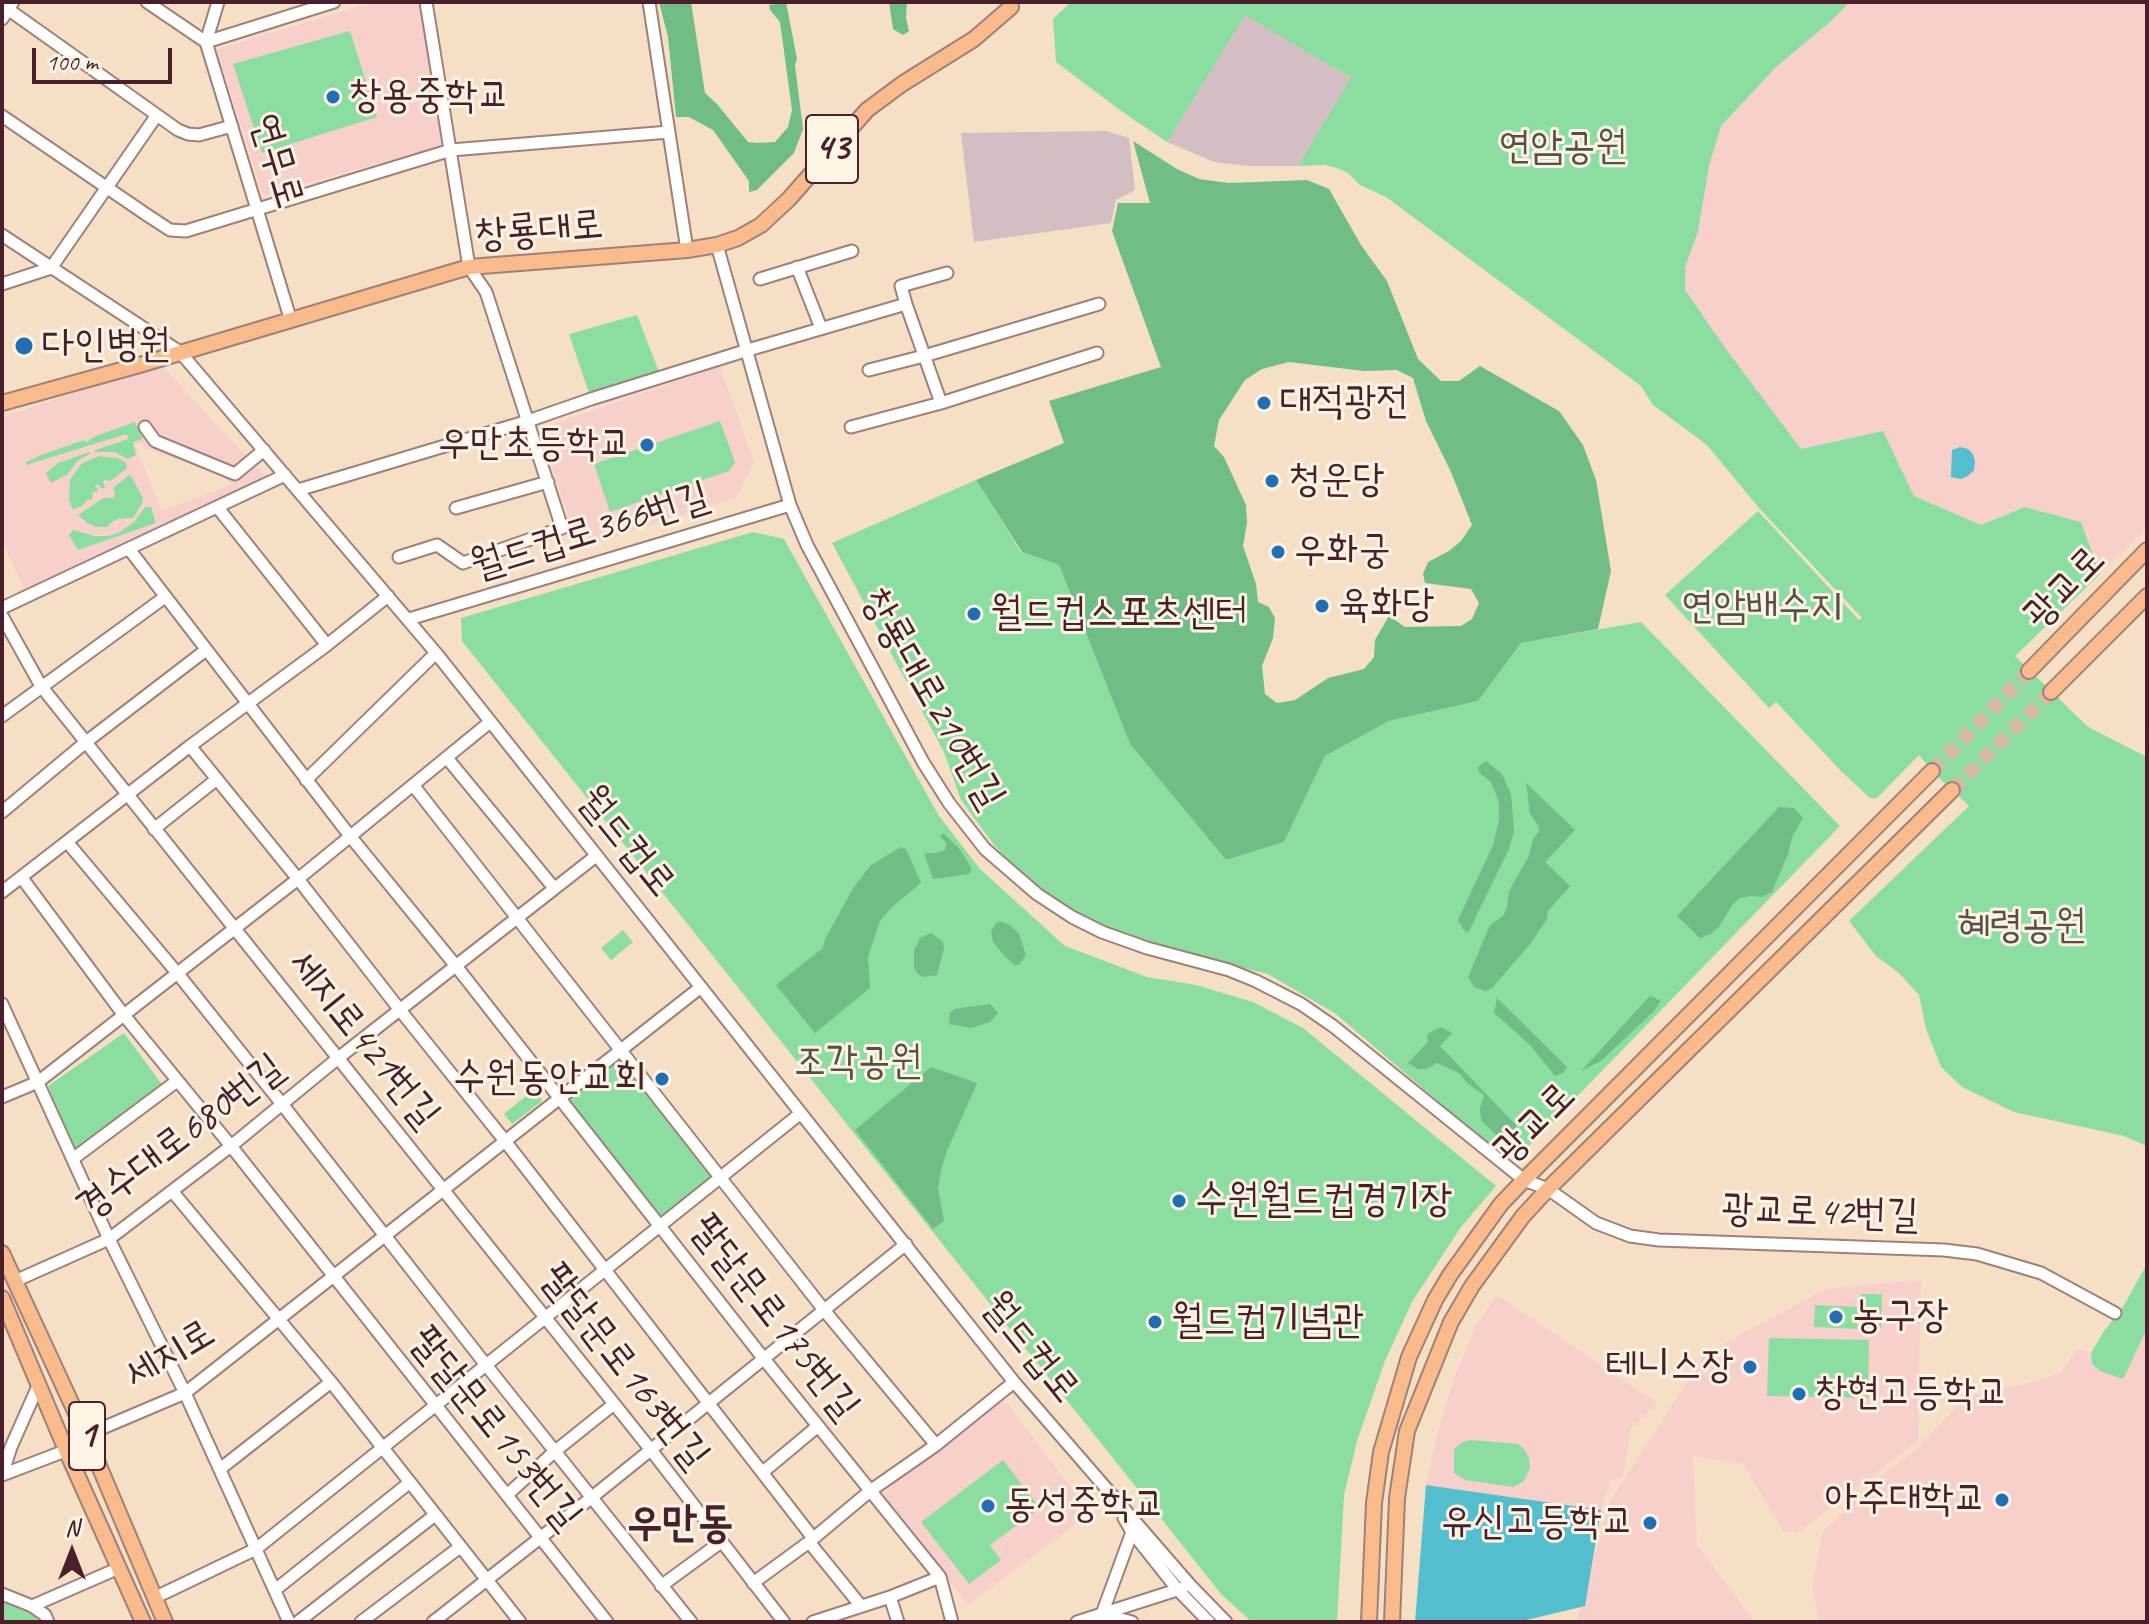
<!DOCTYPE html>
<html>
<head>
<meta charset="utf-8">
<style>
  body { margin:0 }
  #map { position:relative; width:2149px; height:1624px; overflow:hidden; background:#f6e0c5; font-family:Caveat,sans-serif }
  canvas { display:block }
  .frame { position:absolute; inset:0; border:4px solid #4a1f2b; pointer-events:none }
  .north { position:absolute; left:32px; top:1512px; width:80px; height:80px; -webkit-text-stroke:6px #fcf5e5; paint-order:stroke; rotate:0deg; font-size:22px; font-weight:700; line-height:32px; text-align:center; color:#4a1f2b }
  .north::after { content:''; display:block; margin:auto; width:28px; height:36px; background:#4a1f2b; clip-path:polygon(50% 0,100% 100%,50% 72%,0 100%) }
  .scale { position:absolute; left:32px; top:48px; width:140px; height:36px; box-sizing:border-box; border:4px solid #4a1f2b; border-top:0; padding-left:10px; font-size:24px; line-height:28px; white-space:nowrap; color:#4a1f2b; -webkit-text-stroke:6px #fcf5e5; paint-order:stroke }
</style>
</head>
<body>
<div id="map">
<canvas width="2149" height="1624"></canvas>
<div class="frame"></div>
<div class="north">N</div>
<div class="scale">100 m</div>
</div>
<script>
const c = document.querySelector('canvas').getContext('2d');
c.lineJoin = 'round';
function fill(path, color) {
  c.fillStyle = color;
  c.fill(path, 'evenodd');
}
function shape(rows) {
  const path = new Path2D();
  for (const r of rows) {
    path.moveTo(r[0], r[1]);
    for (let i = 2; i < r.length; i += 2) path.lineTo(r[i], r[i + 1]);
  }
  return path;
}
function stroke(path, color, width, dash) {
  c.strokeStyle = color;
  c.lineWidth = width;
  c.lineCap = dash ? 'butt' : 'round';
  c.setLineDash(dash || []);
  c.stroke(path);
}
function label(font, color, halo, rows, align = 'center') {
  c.font = font + ' Caveat,"Poor Story",sans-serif';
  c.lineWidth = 6;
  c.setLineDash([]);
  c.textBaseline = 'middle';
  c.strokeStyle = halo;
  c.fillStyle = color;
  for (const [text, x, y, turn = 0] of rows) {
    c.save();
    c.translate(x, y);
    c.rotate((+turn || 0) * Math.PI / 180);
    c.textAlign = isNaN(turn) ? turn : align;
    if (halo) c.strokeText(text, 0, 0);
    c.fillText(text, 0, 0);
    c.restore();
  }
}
fill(shape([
  [375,2,419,2,442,145,263,196,217,49],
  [1850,2,2147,2,2147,528,2100,574,2081,522,2025,507,1981,525,1914,496,1883,431,1801,449,1726,349,1685,290,1685,268,1698,231,1709,166,1721,126,1776,67,1830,22],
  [157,365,162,366,268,479,26,593,2,542,2,417],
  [140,431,143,439,133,442,123,456,114,452,95,452,95,449,128,439,128,434,26,465,41,455,54,450,93,439],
  [141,442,146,448,220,475,232,484,162,511,135,445],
  [98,456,118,458,124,471,112,481,105,480,101,485,97,483,91,499,88,498,73,510,69,500],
  [129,475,134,481,142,498,139,510,133,517,124,518,112,522,79,513,103,498,113,499,118,483],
  [145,507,151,507,156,523,77,550,80,533,108,536,120,532,135,521],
  [720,366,754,462,736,498,579,548,539,429],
  [1921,1280,1918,1441,1797,1533,1783,1531,1743,1464,1693,1456,1697,1545,1755,1622,1576,1622,1610,1501,1704,1355,1825,1289],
  [1497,1295,1657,1403,1631,1429,1623,1476,1610,1482,1601,1510,1426,1485,1437,1436,1452,1384,1475,1327],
  [2147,1329,2147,1622,1819,1622,1812,1587,1823,1531,1889,1469,1916,1450,1966,1397,2041,1380,2060,1373,2078,1349,2091,1353,2092,1364,2122,1378],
  [997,1403,1007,1403,1090,1513,968,1605,886,1500,883,1493]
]), '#f7d0cc');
fill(shape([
  [1245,14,1352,79,1298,166,1248,166,1214,162,1167,142],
  [1106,131,1129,138,1135,190,1116,200,1111,223,974,242,961,133]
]), '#d2bec3');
fill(shape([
  [1071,2,1850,2,1830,22,1776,67,1721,126,1709,166,1698,231,1685,268,1685,290,1726,349,1801,449,1883,431,1914,496,1981,525,2025,507,2081,522,2100,574,2015,656,2088,727,2147,757,2147,1146,2124,1136,2014,1112,1962,1087,1941,1067,1926,1029,1919,995,1899,973,1876,956,1849,921,1969,806,1932,771,1919,755,1877,798,1870,798,1841,771,1776,702,1769,708,1665,595,1758,511,1859,620,1862,618,1759,508,1707,445,1653,405,1641,386,1386,197,1360,185,1348,173,1337,168,1324,165,1298,166,1351,78,1245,15,1167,142,1124,113,1056,62,1053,19],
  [350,31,377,117,262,153,233,64],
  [637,315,661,377,591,399,569,334],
  [720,421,735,462,729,471,610,512,594,464],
  [135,422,143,439,133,442,136,455,128,459,114,452,95,452,95,450,128,439,127,434,26,465,26,462,41,455,84,440,86,442,96,436],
  [89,452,90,454,77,461,68,474,51,483,46,473,58,463],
  [98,456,118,458,126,463,127,468,111,481,105,480,103,482,105,487,102,489,97,484,95,486,98,488,97,492,93,492,92,499,90,500,88,499,83,505,73,510,69,500,70,480,81,464],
  [129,475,131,476,143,498,142,504,133,518,118,519,112,522,107,527,97,527,87,523,78,515,103,498,113,498,115,493,113,488],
  [976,480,1021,552,1059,565,1130,744,1226,860,1284,842,1325,756,1389,721,1478,701,1521,643,1641,622,1840,826,1528,1147,1511,1154,1496,1151,1336,1014,1268,974,1138,942,1093,925,1032,885,994,845,961,800,944,752,832,543],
  [145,507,151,507,156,523,78,550,69,535,73,530,95,536,108,536,120,532,135,521],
  [753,532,784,539,939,816,980,869,1065,946,1147,977,1196,985,1253,1002,1303,1028,1496,1186,1461,1227,1412,1302,1385,1361,1357,1441,1344,1495,1337,1622,1252,1622,1222,1595,462,641,461,618],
  [623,930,633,942,611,960,601,948],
  [124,1033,163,1086,75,1150,48,1086],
  [620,1059,713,1177,661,1218,568,1100],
  [536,1088,541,1094,541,1102,512,1124,504,1114],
  [2147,1264,2147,1329,2123,1379,2100,1371,2092,1364,2091,1353,2104,1331,2123,1307],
  [1861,1294,1882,1294,1881,1328,1860,1328],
  [1815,1305,1858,1307,1857,1329,1814,1327],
  [1769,1338,1869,1340,1868,1398,1767,1396],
  [1471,1440,1518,1444,1524,1449,1529,1458,1530,1468,1524,1481,1513,1487,1465,1480,1454,1473,1454,1449,1462,1442],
  [1003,1460,1040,1508,990,1545,1001,1560,969,1584,921,1522],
  [2,1600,36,1617,38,1622,2,1622]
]), '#8bde9f');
fill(shape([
  [659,2,691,2,705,93,717,104,748,142,757,143,775,142,788,127,792,110,780,22,770,10,769,5,786,2,797,59,795,65,803,129,794,153,757,190,749,192,749,181,713,130,689,117,676,117,668,37],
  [889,2,907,2,906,18,909,31,903,35,893,29],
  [1133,141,1177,169,1199,179,1229,183,1307,180,1329,189,1361,245,1387,281,1418,359,1441,381,1459,381,1480,366,1559,411,1583,445,1596,480,1611,571,1598,629,1521,643,1478,701,1389,721,1325,756,1284,842,1226,860,1130,744,1059,565,1022,552,976,480,1064,443,1049,401,1161,367,1112,231,1118,203,1150,203],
  [1289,362,1364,371,1397,370,1413,378,1426,421,1451,472,1472,525,1461,541,1449,551,1428,562,1423,574,1425,583,1471,589,1479,603,1472,619,1461,626,1405,627,1389,616,1375,640,1374,657,1364,669,1328,678,1295,700,1277,703,1265,694,1262,666,1273,638,1275,618,1269,607,1258,602,1256,584,1243,546,1247,523,1246,505,1224,457,1214,446,1219,420,1245,380,1262,369],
  [1486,761,1502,774,1511,794,1514,831,1509,849,1468,933,1463,929,1458,920,1493,845,1499,820,1499,802,1494,789,1491,782,1479,773,1478,767],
  [1526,783,1575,830,1545,862,1570,886,1548,911,1547,919,1531,943,1492,988,1486,991,1474,987,1468,977,1490,925,1503,916,1507,908,1509,891,1529,856,1533,839,1539,831,1539,827,1530,814],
  [1779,807,1794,808,1803,818,1792,837,1788,854,1772,892,1762,897,1751,896,1740,898,1733,904,1718,928,1711,934,1700,938,1677,916],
  [943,833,959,848,972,869,969,874,933,879,924,853,936,853,945,850,946,843,940,836],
  [901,847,906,849,921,883,893,906,880,921,868,957,870,988,815,1033,776,985,823,948,825,939,854,887,871,865],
  [1000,921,1010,925,1019,934,1026,955,1019,965,1015,965,1004,956,993,942,991,931,996,923],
  [931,933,943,942,944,948,937,975,923,977,918,974,914,968,914,951,920,938],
  [1650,996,1661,1001,1653,1012,1601,1061,1581,1071],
  [1497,998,1567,1067,1563,1073,1555,1076,1530,1045,1494,1013],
  [990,1004,998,1013,990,1022,971,1028,949,1024,950,1013,954,1009],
  [1441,1027,1452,1033,1440,1046,1516,1125,1517,1135,1513,1141,1502,1141,1481,1120,1480,1108,1484,1095,1467,1083,1459,1073,1437,1063,1426,1069,1418,1069,1408,1063,1428,1042,1427,1034],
  [931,1067,977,1083,947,1151,941,1170,938,1189,944,1221,933,1229,855,1130]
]), '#70bd86');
fill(shape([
  [1960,447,1968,449,1973,454,1975,462,1974,470,1968,476,1961,479,1951,477,1952,450],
  [1426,1485,1601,1510,1585,1606,1518,1622,1415,1622]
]), '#53bfce');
stroke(shape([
  [1932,771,2029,671],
  [1952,790,2051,692]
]), '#d4b9a6', 14, [14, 7]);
const minor = shape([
  [147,2,206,42,291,321],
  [649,2,687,250],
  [2,5,178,130,188,134,199,135,232,126],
  [2,19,13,2],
  [206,42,334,2],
  [206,42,218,2],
  [2,116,147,215,170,230,186,231,451,150,669,132],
  [2,235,180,352,436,653,1014,1382,1190,1585,1226,1622],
  [717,245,790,505,807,545,923,762,949,803,985,849,1037,894,1072,917,1102,932,1147,948,1229,970,1256,981,1301,1004,1333,1026,1524,1180,1548,1189,1596,1223,1630,1236,1659,1240,1944,1250,1977,1254,2041,1273,2115,1313],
  [797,267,821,328],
  [760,279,852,251],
  [2,284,51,268,157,115],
  [906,304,941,403],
  [869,370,924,356,1099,304],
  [145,427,155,441,235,474,264,450],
  [851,427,941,403,1097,353],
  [298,490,528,421,591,399,748,350,906,304,901,286,947,273],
  [218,508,327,645],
  [456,508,548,482],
  [129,549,350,836,456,966,764,1359,940,1577,952,1622],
  [399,557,437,545,463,563,562,528,489,301,486,292,469,267,426,2],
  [2,608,285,475],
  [2,616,41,686,651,1450,784,1622],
  [409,619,790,505],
  [2,716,165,597],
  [190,746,298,879,400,1010,505,1141,813,1538],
  [447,758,554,888],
  [306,780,436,653],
  [413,785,824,1310,936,1445],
  [2,812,86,742,206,650],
  [154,829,217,779],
  [68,843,178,974,282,1104,486,1365,691,1622],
  [22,878,123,1014,231,1146,607,1622],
  [2,892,190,746,327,645,388,596],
  [2,1004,109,1239,185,1393,289,1622],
  [2,1097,38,1082,298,879,490,722],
  [74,1158,177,1081],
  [172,1191,331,1382,520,1622],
  [15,1281,109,1239,231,1146,337,1059,596,856],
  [220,1469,331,1382],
  [763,1472,818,1426],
  [2,1475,78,1446,86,1435,185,1393,701,987],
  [2,1475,11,1447,39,1384],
  [507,1495,554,1452,614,1404],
  [1124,1518,1132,1532,1178,1590,1209,1622],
  [809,1542,861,1606],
  [753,1583,809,1542,870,1491,936,1445,1014,1382],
  [661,1586,721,1542],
  [275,1590,409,1483],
  [2,1594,32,1606,45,1615,48,1622],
  [890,1597,898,1622],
  [154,1598,256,1549,801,1113],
  [32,1606,119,1568],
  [298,1622,435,1515],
  [361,1622,460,1547],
  [433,1622,591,1498,906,1244],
  [813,1622,890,1597,940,1577],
  [1077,1622,1183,1588],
  [1132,1622,1102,1614,1132,1532]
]);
const major = shape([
  [2,403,143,364,469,267,687,250,717,245,738,238,761,225,789,199,867,110,902,84,974,39,1011,7],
  [2029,671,2147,550],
  [2051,692,2147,596],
  [2,1253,86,1435,165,1622],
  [2,1298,66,1450,143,1622],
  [1369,1622,1374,1503,1381,1452,1409,1357,1435,1300,1450,1275,1501,1204,1524,1180,1932,771],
  [1392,1622,1397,1498,1407,1431,1451,1322,1472,1286,1523,1216,1548,1189,1952,790]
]);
stroke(minor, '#a08078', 15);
stroke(major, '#a08078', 18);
stroke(minor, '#fff', 11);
stroke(major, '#fabb8c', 14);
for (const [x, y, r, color] of [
  [333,97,8,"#1f6fb2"],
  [24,346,10,"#1f6fb2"],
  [1264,403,8,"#1f6fb2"],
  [647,445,8,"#1f6fb2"],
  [1272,481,8,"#1f6fb2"],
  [1278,552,8,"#1f6fb2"],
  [1322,606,8,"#1f6fb2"],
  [974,614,8,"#1f6fb2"],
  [662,1079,8,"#1f6fb2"],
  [1179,1201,8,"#1f6fb2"],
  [1836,1317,8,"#1f6fb2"],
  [1155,1322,8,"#1f6fb2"],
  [1750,1367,8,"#1f6fb2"],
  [1799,1394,8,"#1f6fb2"],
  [2002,1500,8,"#1f6fb2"],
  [988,1506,8,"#1f6fb2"],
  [1650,1523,8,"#1f6fb2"]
]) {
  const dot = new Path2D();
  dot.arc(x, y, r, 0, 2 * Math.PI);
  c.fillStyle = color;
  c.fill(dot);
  stroke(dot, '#fcf5e5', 3);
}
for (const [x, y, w] of [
  [832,149,52],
  [87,1436,36]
]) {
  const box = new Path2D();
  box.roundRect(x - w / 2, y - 34, w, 68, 6);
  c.fillStyle = '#fcf5e5';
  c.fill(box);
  stroke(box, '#4a1f2b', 2);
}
label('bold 38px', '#4a1f2b', null, [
  ["43",832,149],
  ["1",87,1436]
]);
label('40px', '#4a1f2b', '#fcf5e5', [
  ["창용중학교",349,97],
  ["다인병원",42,346],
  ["대적광전",1280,403],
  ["우만초등학교",631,445,"right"],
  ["청운당",1288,481],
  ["우화궁",1294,552],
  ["육화당",1338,606],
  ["월드컵스포츠센터",990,614],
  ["수원동안교회",646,1079,"right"],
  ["수원월드컵경기장",1195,1201],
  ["농구장",1852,1317],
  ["월드컵기념관",1171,1322],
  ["테니스장",1734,1367,"right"],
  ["창현고등학교",1815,1394],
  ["아주대학교",1986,1500,"right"],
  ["동성중학교",1004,1506],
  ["유신고등학교",1634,1523,"right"]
], 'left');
label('40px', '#5a4f48', '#fcf5e5', [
  ["연암공원",1563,148],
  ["연암배수지",1762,608],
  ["혜령공원",2022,927],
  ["조각공원",858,1063]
]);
label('40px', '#4a1f2b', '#fcf5e5', [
  ["연무로",276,161,73],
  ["창룡대로",539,231,-5],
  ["월드컵로366번길",590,532,-17],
  ["광교로",2065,588,-46],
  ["창룡대로210번길",932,699,60],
  ["월드컵로",626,842,51],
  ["세지로421번길",363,1040,51],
  ["광교로",1535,1124,-45],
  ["경수대로680번길",181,1138,-37],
  ["광교로42번길",1820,1213,2],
  ["팔달문로175번길",774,1318,52],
  ["월드컵로",1030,1348,51],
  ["세지로",170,1355,-31],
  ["팔달문로163번길",624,1367,52],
  ["팔달문로153번길",495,1429,51]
]);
label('bold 44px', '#4a1f2b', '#fcf5e5', [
  ["우만동",680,1524]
]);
</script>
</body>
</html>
